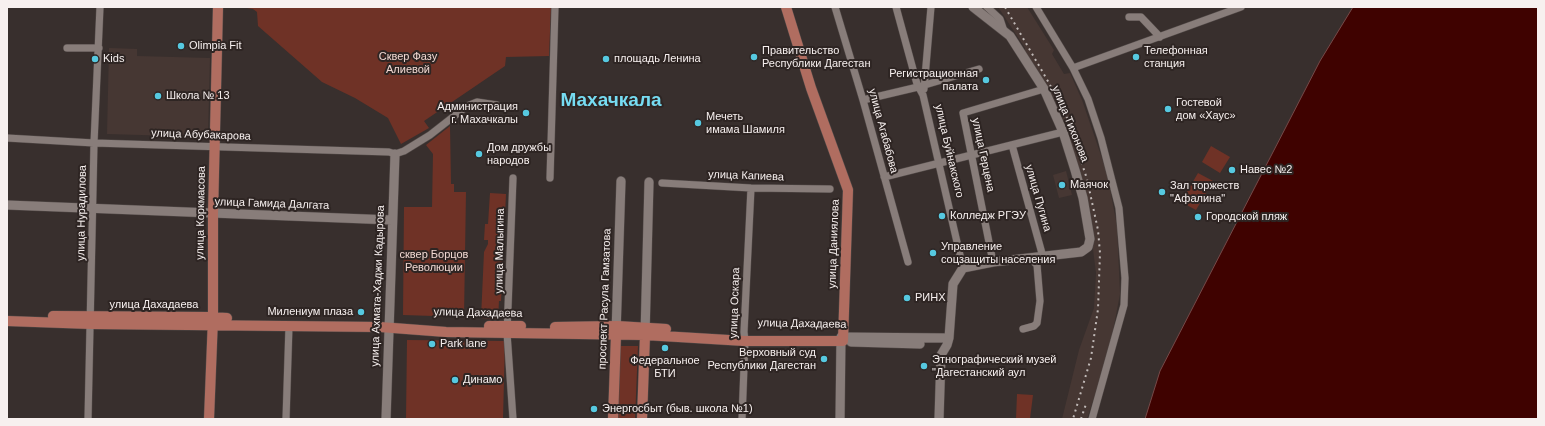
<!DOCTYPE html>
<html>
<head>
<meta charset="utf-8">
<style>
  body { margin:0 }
  #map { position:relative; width:1545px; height:426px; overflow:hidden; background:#382f2d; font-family:Helvetica,sans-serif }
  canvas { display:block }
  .frame { position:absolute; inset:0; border:8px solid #f7f0ef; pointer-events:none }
</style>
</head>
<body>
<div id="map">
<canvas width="1545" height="426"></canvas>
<div class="frame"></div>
</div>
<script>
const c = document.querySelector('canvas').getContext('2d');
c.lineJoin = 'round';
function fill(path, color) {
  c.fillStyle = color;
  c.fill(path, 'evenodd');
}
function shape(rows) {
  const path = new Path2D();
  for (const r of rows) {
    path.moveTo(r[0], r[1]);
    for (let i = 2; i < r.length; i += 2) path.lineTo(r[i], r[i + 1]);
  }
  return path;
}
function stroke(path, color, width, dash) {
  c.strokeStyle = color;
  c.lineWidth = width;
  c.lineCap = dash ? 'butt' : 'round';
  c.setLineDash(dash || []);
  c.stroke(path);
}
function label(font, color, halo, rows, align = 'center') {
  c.font = font + ' Helvetica,sans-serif';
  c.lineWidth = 4;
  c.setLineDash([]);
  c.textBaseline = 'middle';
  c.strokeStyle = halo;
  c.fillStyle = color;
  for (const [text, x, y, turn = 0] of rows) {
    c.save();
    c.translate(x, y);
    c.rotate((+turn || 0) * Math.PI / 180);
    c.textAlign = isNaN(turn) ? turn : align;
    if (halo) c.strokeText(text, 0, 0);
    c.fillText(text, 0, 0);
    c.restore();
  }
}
fill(shape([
  [998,7,1027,7,1054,50,1052,54,1064,74,1070,73,1082,100,1107,173,1117,226,1120,294,1109,352,1087,419,1062,419,1079,350,1094,308,1096,273,1089,218,1079,168,1063,121,1052,95,1025,52,1025,48],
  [109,48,137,49,137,56,210,58,208,137,107,134],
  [1066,171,1072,195,1059,198,1053,175]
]), '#463733');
fill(shape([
  [241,7,551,7,549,56,506,57,505,66,424,121,429,128,401,144,388,118,355,98,322,82,258,26,257,12,253,9],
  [450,126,451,184,454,184,454,192,466,192,464,317,403,315,404,207,432,207,433,154,426,145],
  [1211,146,1230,157,1220,173,1202,162],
  [1198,173,1213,181,1196,210,1181,202],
  [490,193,506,194,501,301,499,301,498,319,481,318,484,252,488,244,488,240,484,240,485,224,488,224],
  [407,340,505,341,503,419,406,419],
  [620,346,638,346,635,419,618,419],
  [1017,394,1033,395,1030,419,1016,419]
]), '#6f3226');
const water = shape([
  [1353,7,1538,7,1538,419,1145,419,1160,371,1320,61,1353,7]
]);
fill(water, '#3f0200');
stroke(water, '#764948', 1);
const street = shape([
  [835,7,863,100,908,262],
  [896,7,917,84,923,95,963,268],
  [987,7,1000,19,1004,31],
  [1036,7,1073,68,1088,99,1101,138,1119,208,1125,278,1124,305,1092,419],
  [1129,17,1141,17,1160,37],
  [67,48,99,48],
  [1073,68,1241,7],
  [924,89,931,7],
  [863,100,918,87,979,69],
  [7,138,94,143,389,152,395,154,404,151,430,135,467,106,477,102,497,105],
  [1012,145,1043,257],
  [884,177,1063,132],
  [513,178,507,333,513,419],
  [550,178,555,7],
  [662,183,751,188,830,189],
  [993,262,963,113,1044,89],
  [1023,329,1034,326,1037,323,1040,301,1037,265,1030,258],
  [88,419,94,143,100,7],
  [286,419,289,326],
  [742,419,745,341,744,332,751,188]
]);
const secondary = shape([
  [7,205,392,220],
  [616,333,621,181],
  [645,335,649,182],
  [851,342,920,344],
  [386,419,395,154],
  [840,419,841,337,949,338],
  [939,419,941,355,947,345,949,338,953,284,963,268,993,262,1081,252,1088,247,1090,239,1083,198,1075,170,1063,132,1044,89,1010,36,973,7]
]);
const primary = shape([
  [53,316,208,317,227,318],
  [7,321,91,324,380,327,446,332,645,335,745,341,843,341,848,190,811,88,786,7],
  [489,326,521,326],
  [555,327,617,326,666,329],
  [209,419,213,318,213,214,218,7],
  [613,419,616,335],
  [642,419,645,335]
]);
stroke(street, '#534b49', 8);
stroke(secondary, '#534b49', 10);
stroke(primary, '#534b49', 11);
stroke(street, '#887d7a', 7);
stroke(secondary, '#887d7a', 9);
stroke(primary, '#b06d60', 10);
stroke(shape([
  [1005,7,1049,83,1067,118,1087,179,1098,230,1100,253,1098,309,1091,358,1073,419],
  [1081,419,1086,404]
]), '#c1bab8', 2, [2, 4]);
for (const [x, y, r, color] of [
  [181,46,4,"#56c9e0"],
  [754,57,4,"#56c9e0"],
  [1136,57,4,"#56c9e0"],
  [95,59,4,"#56c9e0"],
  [606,59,4,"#56c9e0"],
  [986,80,4,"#56c9e0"],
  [158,96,4,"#56c9e0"],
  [1168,109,4,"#56c9e0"],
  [526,113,4,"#56c9e0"],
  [698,123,4,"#56c9e0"],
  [479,154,4,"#56c9e0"],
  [1232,170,4,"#56c9e0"],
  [1062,185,4,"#56c9e0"],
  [1162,192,4,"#56c9e0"],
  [942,216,4,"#56c9e0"],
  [1198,217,4,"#56c9e0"],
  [933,253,4,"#56c9e0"],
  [907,298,4,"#56c9e0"],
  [361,312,4,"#56c9e0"],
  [432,344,4,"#56c9e0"],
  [665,348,4,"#56c9e0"],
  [824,359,4,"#56c9e0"],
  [924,366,4,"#56c9e0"],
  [455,380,4,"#56c9e0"],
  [594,409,4,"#56c9e0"]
]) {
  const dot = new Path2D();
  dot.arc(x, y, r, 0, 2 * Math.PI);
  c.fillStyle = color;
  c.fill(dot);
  stroke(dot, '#2e2523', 1.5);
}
label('11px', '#f7f0ef', '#2e2523', [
  ["Olimpia Fit",189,46],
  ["Правительство",762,51],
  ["Республики Дагестан",762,64],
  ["Телефонная",1144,51],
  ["станция",1144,64],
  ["Kids",103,59],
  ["площадь Ленина",614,59],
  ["Регистрационная",978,74,"right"],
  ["палата",978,87,"right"],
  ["Школа № 13",166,96],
  ["Гостевой",1176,103],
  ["дом «Хаус»",1176,116],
  ["Администрация",518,107,"right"],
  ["г. Махачкалы",518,120,"right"],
  ["Мечеть",706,117],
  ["имама Шамиля",706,130],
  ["Дом дружбы",487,148],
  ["народов",487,161],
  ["Навес №2",1240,170],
  ["Маячок",1070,185],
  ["Зал торжеств",1170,186],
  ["\"Афалина\"",1170,199],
  ["Колледж РГЭУ",950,216],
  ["Городской пляж",1206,217],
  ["Управление",941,247],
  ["соцзащиты населения",941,260],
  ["РИНХ",915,298],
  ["Милениум плаза",353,312,"right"],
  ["Park lane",440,344],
  ["Верховный суд",816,353,"right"],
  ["Республики Дагестан",816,366,"right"],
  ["Этнографический музей",932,360],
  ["\"Дагестанский аул",932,373],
  ["Федеральное",665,361,"center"],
  ["БТИ",665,374,"center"],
  ["Динамо",463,380],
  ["Энергосбыт (быв. школа №1)",602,409]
], 'left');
label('11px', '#f1d8d2', '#2e2523', [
  ["Сквер Фазу",408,57],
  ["Алиевой",408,70],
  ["сквер Борцов",434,255],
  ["Революции",434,268]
]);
label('11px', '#f7f0ef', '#2e2523', [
  ["улица Тихонова",1070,124,68],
  ["улица Агабабова",883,131,75],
  ["улица Абубакарова",201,135,2],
  ["улица Буйнакского",949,151,77],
  ["улица Герцена",983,155,78],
  ["улица Капиева",746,176,2],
  ["улица Пугина",1038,198,74],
  ["улица Гамида Далгата",272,204,2],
  ["улица Нурадилова",82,213,-89],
  ["улица Коркмасова",201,213,-89],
  ["улица Даниялова",834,244,-88],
  ["улица Малыгина",500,251,-89],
  ["улица Ахмата-Хаджи Кадырова",378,286,-88],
  ["проспект Расула Гамзатова",605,299,-88],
  ["улица Оскара",735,303,-88],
  ["улица Дахадаева",154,305],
  ["улица Дахадаева",478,313,1],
  ["улица Дахадаева",802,324,1]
]);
label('bold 19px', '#76dcf2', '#2e2523', [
  ["Махачкала",611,101]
]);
</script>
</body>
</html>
